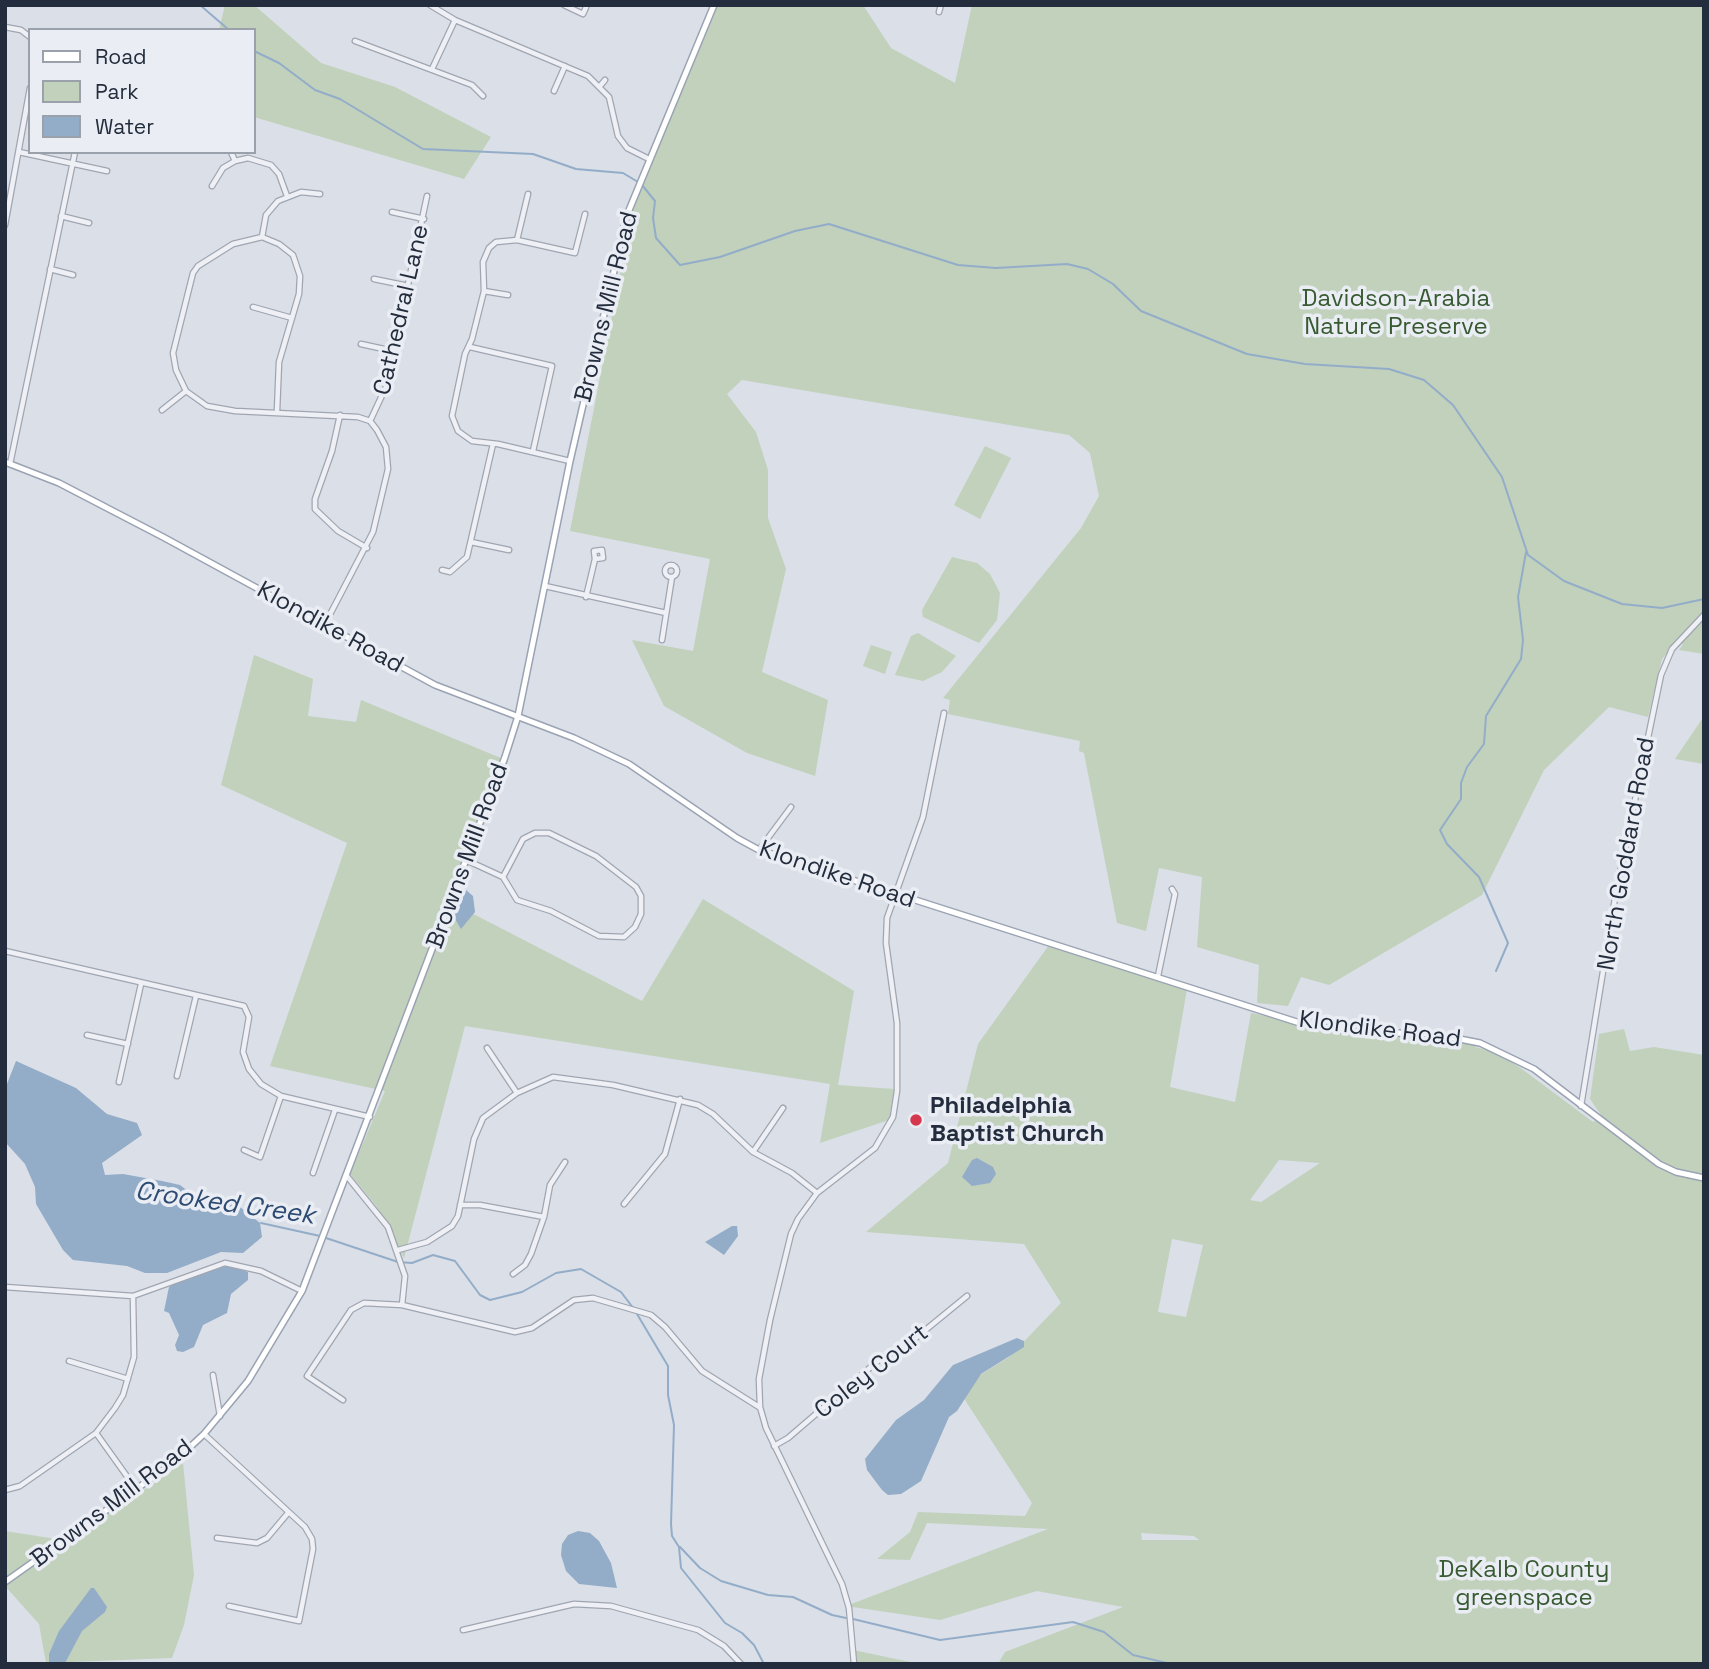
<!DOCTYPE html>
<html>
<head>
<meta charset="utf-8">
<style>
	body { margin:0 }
	#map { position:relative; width:1709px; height:1669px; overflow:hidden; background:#dbdfe7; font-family:"Space Grotesk",sans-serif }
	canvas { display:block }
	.frame { position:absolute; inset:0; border:7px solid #242d3d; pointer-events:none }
	.legend { position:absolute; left:28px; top:28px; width:228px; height:126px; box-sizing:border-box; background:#eaeef4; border:2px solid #9ba1ab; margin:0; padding:9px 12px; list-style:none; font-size:21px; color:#242d3d }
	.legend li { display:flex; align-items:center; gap:14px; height:35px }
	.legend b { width:35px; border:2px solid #9ba1ab }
</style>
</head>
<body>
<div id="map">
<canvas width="1709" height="1669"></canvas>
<div class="frame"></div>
<ul class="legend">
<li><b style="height:9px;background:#fff"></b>Road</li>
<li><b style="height:19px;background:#c1d1bc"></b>Park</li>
<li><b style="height:19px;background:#93adc9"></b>Water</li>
</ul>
</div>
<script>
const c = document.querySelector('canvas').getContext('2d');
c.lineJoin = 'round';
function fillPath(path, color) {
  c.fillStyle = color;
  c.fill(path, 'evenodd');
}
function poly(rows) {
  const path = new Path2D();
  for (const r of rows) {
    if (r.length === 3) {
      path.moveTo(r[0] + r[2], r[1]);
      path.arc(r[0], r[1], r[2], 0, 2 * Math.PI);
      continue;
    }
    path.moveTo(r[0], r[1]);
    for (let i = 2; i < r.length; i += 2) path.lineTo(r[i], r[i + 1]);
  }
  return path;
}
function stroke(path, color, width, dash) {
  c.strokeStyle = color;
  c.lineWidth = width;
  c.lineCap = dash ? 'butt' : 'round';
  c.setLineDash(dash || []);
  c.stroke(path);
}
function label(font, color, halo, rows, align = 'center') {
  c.font = font + ' "Space Grotesk",sans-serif';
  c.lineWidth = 7;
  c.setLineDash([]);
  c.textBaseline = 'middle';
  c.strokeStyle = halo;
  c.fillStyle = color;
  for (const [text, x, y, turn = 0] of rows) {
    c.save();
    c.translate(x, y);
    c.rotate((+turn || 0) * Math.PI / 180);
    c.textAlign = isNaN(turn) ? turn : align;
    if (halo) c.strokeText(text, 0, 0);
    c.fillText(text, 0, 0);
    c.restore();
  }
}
fillPath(poly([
	[225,5,254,5,321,63,395,87,491,137,464,179,254,117,254,30,219,30],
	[717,5,863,5,891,48,955,83,972,5,1704,5,1704,654,1679,650,1683,644,1675,643,1662,659,1648,717,1609,707,1544,770,1482,895,1329,985,1301,977,1288,1006,1257,1003,1259,965,1197,947,1202,877,1159,868,1146,931,1117,923,1084,753,1079,751,1080,741,948,714,950,700,943,698,1081,528,1099,496,1090,453,1069,435,742,380,727,394,756,432,768,470,768,518,786,569,762,672,828,700,815,776,747,753,664,706,632,640,693,651,710,559,570,531,637,188],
	[985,446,1011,458,980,519,954,505],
	[952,557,977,563,990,574,1000,593,997,620,979,643,923,617,922,610],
	[918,633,956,656,942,672,923,681,895,675,911,636],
	[871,645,892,652,885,674,863,666],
	[254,655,313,679,308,716,356,722,361,700,508,761,454,904,642,1001,703,899,854,991,838,1085,894,1089,889,1120,820,1143,830,1084,465,1026,404,1258,377,1207,350,1174,385,1091,270,1066,347,843,221,785],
	[1704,716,1704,764,1675,759],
	[1049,945,1187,989,1170,1087,1235,1102,1251,1013,1349,1032,1424,1032,1477,1044,1475,1047,1496,1052,1522,1069,1593,1122,1601,1115,1590,1099,1599,1034,1624,1029,1630,1051,1654,1047,1704,1055,1704,1664,998,1664,1005,1652,1123,1607,1037,1591,940,1620,846,1606,1048,1529,927,1523,910,1560,877,1559,910,1532,918,1512,1025,1516,1032,1503,963,1397,977,1377,1009,1357,1061,1303,1024,1244,866,1232,948,1163,978,1044],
	[1279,1160,1320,1163,1261,1202,1250,1200],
	[1172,1239,1203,1245,1186,1317,1158,1312],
	[1141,1533,1194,1536,1199,1540,1142,1540],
	[183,1463,194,1575,184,1625,172,1658,46,1663,39,1624,5,1586,5,1531,69,1541],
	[853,1650,920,1664,855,1664]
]), '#c1d1bc');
fillPath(poly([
	[466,890,473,896,475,912,461,929,454,917],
	[16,1061,76,1088,107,1114,137,1123,142,1135,102,1163,105,1175,123,1174,162,1181,180,1185,189,1192,230,1199,260,1223,262,1237,243,1253,221,1252,167,1273,145,1273,127,1266,73,1260,63,1250,36,1204,35,1187,25,1164,5,1142,5,1089],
	[977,1158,993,1167,996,1174,990,1183,972,1186,962,1177,972,1160],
	[732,1226,737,1226,738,1236,724,1255,705,1242],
	[227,1265,248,1272,248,1280,231,1294,227,1313,203,1325,194,1347,183,1352,177,1351,175,1345,179,1335,169,1313,164,1311,169,1287,183,1279],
	[1017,1338,1024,1341,1024,1347,981,1374,957,1411,949,1417,921,1481,901,1494,888,1495,882,1490,867,1470,865,1459,896,1420,924,1400,953,1365],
	[578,1531,590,1533,599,1541,611,1563,617,1588,579,1584,566,1571,561,1555,562,1544,568,1535],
	[91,1588,94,1588,107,1607,105,1612,82,1631,65,1663,49,1664,49,1654,59,1631]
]), '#93adc9');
stroke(poly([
	[200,5,229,30],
	[254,51,279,63,315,90,340,99,423,149,533,154,576,169,623,173,638,182],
	[642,185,655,201,653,218,656,238,680,265,720,257,795,231,829,224,958,265,996,268,1067,264,1088,269,1113,284,1141,311,1247,354,1305,364,1389,369,1424,380,1453,405,1502,477,1528,555,1564,581,1622,604,1662,608,1704,599],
	[1496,971,1508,943,1479,877,1447,844,1440,830,1461,799,1461,783,1467,767,1484,744,1486,716,1521,659,1523,640,1518,597,1526,552],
	[261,1223,320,1236],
	[326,1238,398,1262,412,1263,433,1255,455,1261,480,1295,490,1300,522,1292,556,1273,581,1269,621,1292,634,1309],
	[637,1314,668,1366,668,1395,674,1425,671,1524,672,1536,679,1547,681,1568,725,1623,742,1633,754,1645,764,1664],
	[680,1547,700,1568,721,1581,768,1595,793,1597,832,1615,846,1618],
	[853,1619,940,1640,1073,1622,1104,1632,1133,1655,1171,1664]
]), '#93adc9', 2);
const minor = poly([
	[430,5,455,20,588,76,609,97,618,136,627,148,649,159],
	[564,5,583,14,587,5],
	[939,12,941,5],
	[5,27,21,30,30,37],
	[355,41,472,85,483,96],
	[432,69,455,20],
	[600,86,605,80],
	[554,91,565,66],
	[19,152,107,171],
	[231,152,235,161],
	[212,186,223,168,235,161,248,158,271,165,279,174,287,196],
	[392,212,424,219],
	[61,216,89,223],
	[5,225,30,88],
	[262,237,266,215,278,201,301,192,320,194],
	[517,240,528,194],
	[50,269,73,275],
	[374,279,408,286],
	[484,291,508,295],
	[253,307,292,318],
	[361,344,393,351],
	[470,347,552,366,533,451],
	[162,410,186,391],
	[277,411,279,362,299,294,300,276,293,255,279,244,262,237,233,244,198,266,193,273,173,353,176,370,186,391,207,406,235,411,358,417,370,421,377,430,386,447,388,469,373,532,325,624],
	[340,415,332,451,315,499,315,509,338,531,367,548],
	[370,421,386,387,427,196],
	[570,461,498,444,472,441,458,431,452,416,465,354,472,339,484,291,483,262,489,248,496,242,517,240,575,253,585,214],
	[10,464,75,152],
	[471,542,509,550],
	[671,571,6],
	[442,570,450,572,467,557,493,444],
	[545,586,666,613],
	[586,597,595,559,594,551,602,550,603,558,595,559],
	[662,640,672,577],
	[759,850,791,807],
	[466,860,503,877,517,900,551,911,599,936,624,937,635,927,641,914,641,896,636,887,596,856,549,833,535,833,523,839,503,877],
	[5,951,244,1006,249,1017,243,1052,249,1069,261,1084,281,1096,370,1117],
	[1158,976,1175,894,1172,889],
	[87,1035,128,1044],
	[487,1048,517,1093],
	[177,1076,196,996],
	[119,1082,141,984],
	[1581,1106,1616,892,1661,675,1672,649,1704,615],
	[244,1150,260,1157,281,1096],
	[753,1152,783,1108],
	[313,1173,335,1110],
	[346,1175,388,1227,405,1276,402,1305],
	[624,1204,665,1154,680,1099],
	[460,1205,480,1205,544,1217],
	[398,1250,427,1242,452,1226,458,1216,474,1139,483,1118,517,1093,553,1077,613,1085,698,1105,713,1114,753,1152,792,1173,817,1193],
	[513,1274,525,1265,531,1254,544,1217,550,1185,565,1162],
	[5,1287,133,1296,225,1263,261,1271,302,1291],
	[69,1361,128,1379],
	[213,1375,220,1416],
	[343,1400,307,1376,351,1310,364,1303,402,1305,515,1332,532,1328,574,1300,593,1298,651,1315,665,1327,702,1371,759,1407],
	[96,1433,136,1489],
	[204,1434,305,1527,312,1539,313,1549,299,1621,229,1606],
	[774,1446,788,1438,879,1360,912,1341,967,1296],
	[5,1490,20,1486,96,1433,115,1408,123,1395,134,1357,133,1296],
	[217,1538,257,1543,267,1538,288,1513],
	[463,1630,574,1604,611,1606,698,1630,724,1646,741,1664],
	[854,1664,849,1608,842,1584,766,1428,760,1407,759,1379,770,1320,791,1234,798,1219,817,1193,875,1148,893,1117,897,1091,897,1023,886,943,887,918,923,817,944,713]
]);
const major = poly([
	[5,462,59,483,163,537,435,685,574,738,629,764,737,838,759,850,1306,1025,1354,1032,1434,1034,1480,1043,1534,1069,1659,1164,1676,1172,1704,1178],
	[5,1582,173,1463,204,1434,248,1381,302,1291,505,757,518,716,570,461,627,215,714,5]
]);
stroke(minor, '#a0a6b1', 7);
stroke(major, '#9aa3b3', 8);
stroke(minor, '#eef0f5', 4.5);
stroke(major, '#fff', 5);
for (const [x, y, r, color] of [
	[916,1120,7,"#d5374c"]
]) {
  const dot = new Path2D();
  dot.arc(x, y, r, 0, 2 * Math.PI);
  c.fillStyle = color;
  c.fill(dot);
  stroke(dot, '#eaeef4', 2.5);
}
label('24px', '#385a31', '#eaeef4', [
	["Davidson-Arabia",1396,299],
	["Nature Preserve",1396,327],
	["DeKalb County",1524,1570],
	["greenspace",1524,1598]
]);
label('24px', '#242d3d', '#eaeef4', [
	["Browns Mill Road",607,307,-76],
	["Cathedral Lane",402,310,-77],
	["Klondike Road",330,628,29],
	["North Goddard Road",1627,854,-80],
	["Browns Mill Road",468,856,-70],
	["Klondike Road",837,875,19],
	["Klondike Road",1380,1030,7],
	["Coley Court",872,1372,-38],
	["Browns Mill Road",112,1504,-37]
]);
label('bold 24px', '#242d3d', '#eaeef4', [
	["Philadelphia",930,1106],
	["Baptist Church",930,1134]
], 'left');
label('italic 26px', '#2d4b73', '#eaeef4', [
	["Crooked Creek",225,1204,8]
]);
</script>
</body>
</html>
